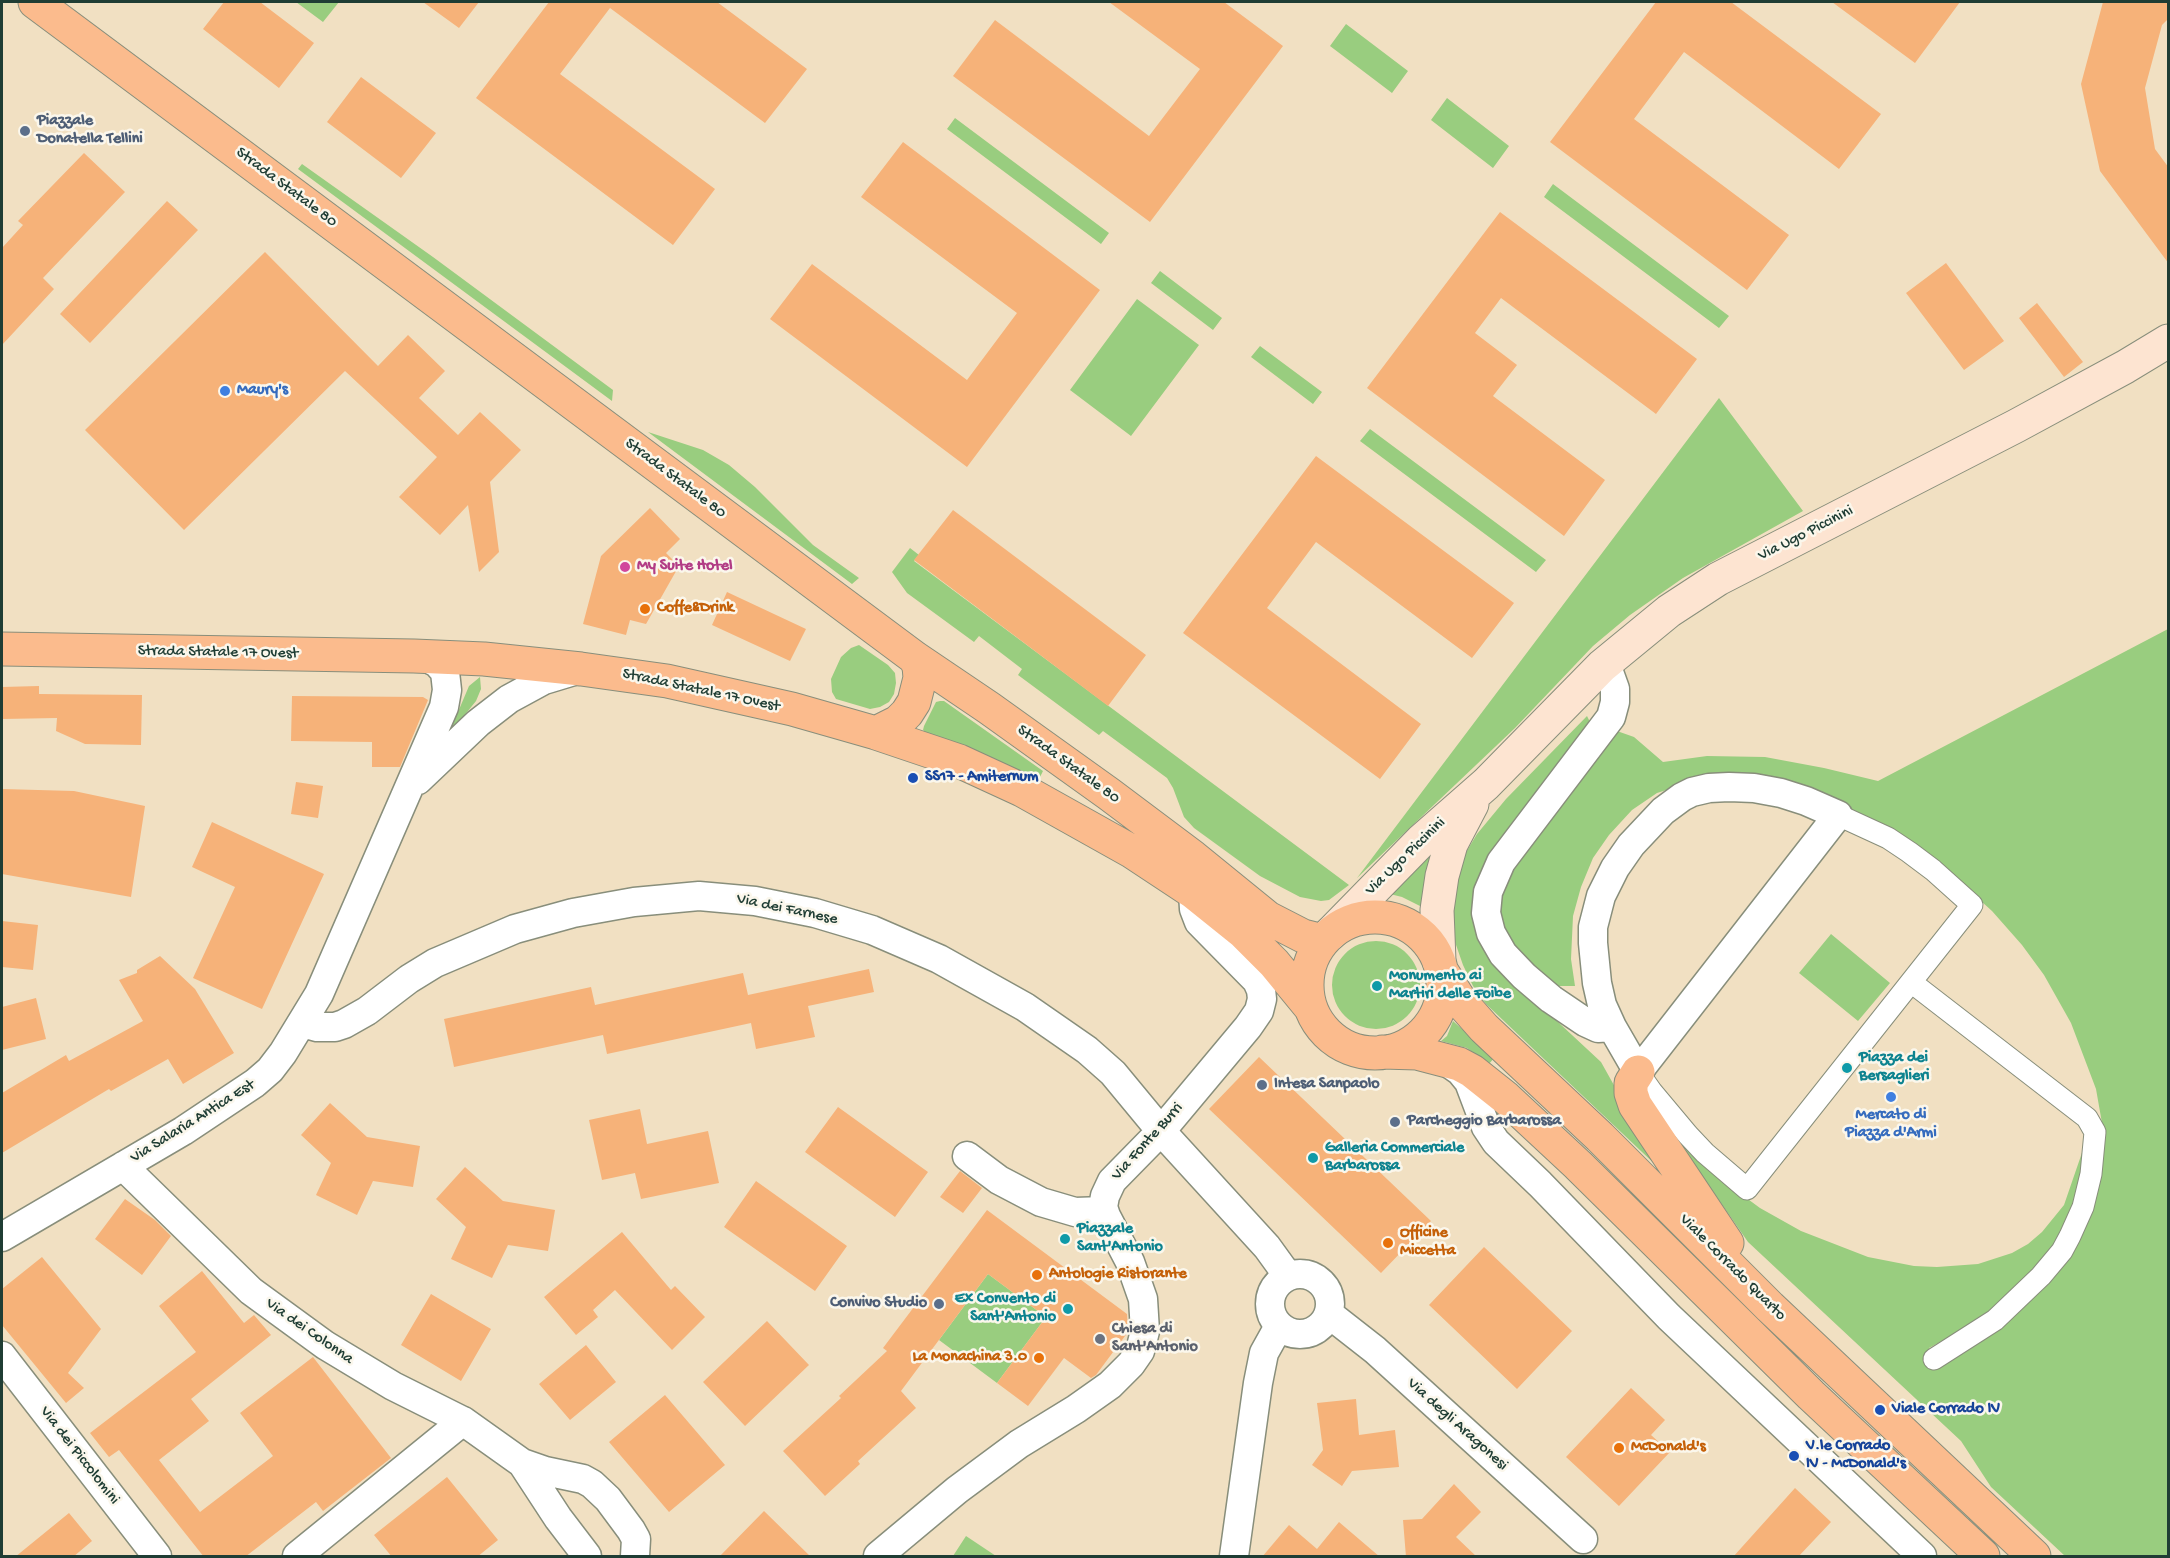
<!DOCTYPE html>
<html>
<head>
<meta charset="utf-8">
<style>
	body { margin:0 }
	#map { position:relative; width:2170px; height:1558px; overflow:hidden; background:#f1e0c2; font-family:"Gochi Hand",sans-serif }
	canvas { display:block }
	.frame { position:absolute; inset:0; border:3px solid #1f3d34; pointer-events:none }
</style>
</head>
<body>
<div id="map">
<canvas width="2170" height="1558"></canvas>
<div class="frame"></div>
</div>
<script>
const c = document.querySelector('canvas').getContext('2d');
c.lineJoin = 'round';
function fillPath(path, color) {
  c.fillStyle = color;
  c.fill(path, 'evenodd');
}
function poly(rows) {
  const path = new Path2D();
  for (const r of rows) {
    if (r.length === 3) {
      path.moveTo(r[0] + r[2], r[1]);
      path.arc(r[0], r[1], r[2], 0, 2 * Math.PI);
      continue;
    }
    path.moveTo(r[0], r[1]);
    for (let i = 2; i < r.length; i += 2) path.lineTo(r[i], r[i + 1]);
  }
  return path;
}
function stroke(path, color, width, dash) {
  c.strokeStyle = color;
  c.lineWidth = width;
  c.lineCap = dash ? 'butt' : 'round';
  c.setLineDash(dash || []);
  c.stroke(path);
}
function label(font, color, halo, rows, align = 'center') {
  c.font = font + ' "Gochi Hand",sans-serif';
  c.lineWidth = 5;
  c.setLineDash([]);
  c.textBaseline = 'middle';
  c.strokeStyle = halo;
  c.fillStyle = color;
  for (const [text, x, y, turn = 0] of rows) {
    c.save();
    c.translate(x, y);
    c.rotate((+turn || 0) * Math.PI / 180);
    c.textAlign = isNaN(turn) ? turn : align;
    if (halo) c.strokeText(text, 0, 0);
    c.fillText(text, 0, 0);
    c.restore();
  }
}
fillPath(poly([
	[296,2,339,2,323,22],
	[1346,24,1408,71,1392,93,1330,46],
	[1447,98,1509,146,1493,168,1431,120],
	[955,118,1109,233,1101,244,947,129],
	[302,164,433,257,613,390,612,401,298,169],
	[1553,184,1729,316,1719,328,1544,197],
	[1160,271,1222,318,1213,330,1151,283],
	[1137,299,1199,345,1131,436,1070,390],
	[1260,346,1322,392,1313,404,1251,357],
	[1719,398,1803,511,1683,578,1630,615,1593,646,1515,728,1357,878],
	[1370,429,1546,560,1536,572,1360,441],
	[648,432,703,450,729,465,755,487,813,545,859,578,852,584],
	[910,548,919,555,914,561,1349,885,1329,900,1321,901,1300,897,1260,876,1194,828,1184,817,1173,788,1167,778,1103,731,1099,735,1018,675,1022,669,979,636,974,642,907,593,892,572],
	[2168,629,2168,1556,2065,1556,1991,1487,1961,1441,1748,1242,1682,1147,1686,1145,1726,1183,1760,1208,1801,1231,1868,1257,1914,1266,1937,1267,1978,1264,2012,1253,2028,1244,2042,1232,2064,1205,2085,1144,2083,1168,2075,1202,2058,1239,2030,1273,1985,1315,1949,1337,1929,1348,1937,1365,2008,1321,2041,1291,2103,1140,2102,1123,2096,1089,2071,1023,2044,975,2022,945,1992,911,1960,882,1892,832,1682,785,1657,793,1632,810,1609,835,1593,858,1581,887,1573,916,1571,959,1575,986,1558,986,1546,981,1501,931,1499,902,1507,877,1617,731,1634,737,1663,762,1707,756,1765,757,1824,768,1878,781],
	[859,645,888,665,895,673,896,683,894,694,889,702,880,707,870,709,836,699,832,692,831,679,841,657,851,648],
	[480,677,481,689,476,701,430,758,458,712,469,686],
	[940,701,944,701,1043,771,1038,781,927,734,923,730,924,726,936,702],
	[1587,716,1591,724,1484,870,1515,982,1601,1062,1662,1171,1486,1004,1473,986,1463,965,1455,942,1452,917,1454,894,1465,854,1477,834,1506,799],
	[1432,853,1426,909,1402,897,1386,893],
	[1831,934,1890,983,1858,1021,1799,973],
	[1376,985,44],
	[1453,1021,1494,1058,1489,1064,1467,1048,1441,1041,1447,1036],
	[988,1274,1046,1317,997,1383,939,1340],
	[966,1536,996,1556,953,1556]
]), '#99cd7f');
fillPath(poly([
	[224,2,260,2,314,43,279,88,203,29],
	[423,2,479,2,459,28],
	[549,2,717,2,807,69,765,123,610,8,560,74,715,189,673,245,476,98],
	[1109,2,1224,2,1283,46,1150,222,953,76,995,20,1149,136,1200,69],
	[1656,2,1731,2,1881,114,1839,169,1684,52,1634,119,1789,235,1747,290,1550,142],
	[1832,2,1960,2,1915,63],
	[2103,2,2169,2,2169,18,2162,25,2145,88,2155,149,2169,168,2169,264,2100,171,2081,84],
	[361,77,436,133,401,178,327,122],
	[903,142,1100,290,967,467,770,319,812,264,967,380,1017,313,861,197],
	[84,153,125,192,43,278,54,289,2,345,2,248,23,225,18,221],
	[167,201,198,230,90,343,60,314],
	[1500,212,1697,359,1656,414,1501,298,1475,333,1517,365,1493,396,1605,480,1564,536,1367,388],
	[265,252,378,366,408,335,445,371,419,398,458,435,480,412,521,450,490,482,499,552,479,572,468,505,440,535,399,497,437,457,345,371,184,530,85,430],
	[1946,263,2004,341,1964,370,1906,293],
	[2037,303,2083,362,2064,377,2019,318],
	[1316,456,1514,603,1472,658,1316,542,1267,608,1421,724,1380,779,1183,633],
	[650,508,680,539,666,553,679,566,646,624,630,620,626,635,583,624,601,556],
	[953,510,1146,655,1108,706,914,560],
	[727,592,806,629,790,661,712,625],
	[39,686,39,694,142,695,141,745,85,744,56,731,57,718,2,719,2,687],
	[292,696,423,697,428,700,400,767,372,767,372,742,291,741],
	[296,782,323,786,318,818,291,814],
	[2,789,74,791,145,806,131,897,2,874],
	[212,822,324,874,262,1009,193,978,235,887,192,867],
	[2,921,38,925,33,970,2,967],
	[160,956,195,989,234,1053,183,1084,168,1059,111,1091,109,1089,2,1153,2,1093,66,1055,69,1061,143,1021,119,980,137,973,137,970],
	[869,969,874,992,808,1006,815,1037,756,1049,751,1023,607,1054,603,1035,454,1067,444,1019,591,987,595,1005,743,973,748,995],
	[36,998,46,1039,2,1050,2,1007],
	[1259,1057,1431,1221,1381,1273,1209,1109],
	[330,1103,367,1137,420,1146,413,1187,373,1181,357,1215,316,1195,331,1163,301,1135],
	[838,1107,928,1172,895,1217,805,1152],
	[640,1109,647,1144,708,1131,719,1183,641,1199,635,1173,602,1180,589,1120],
	[465,1167,503,1201,555,1210,548,1251,508,1245,492,1278,451,1259,466,1227,436,1199],
	[960,1171,982,1188,963,1213,940,1197],
	[756,1181,847,1246,815,1291,724,1227],
	[125,1199,155,1220,171,1236,142,1275,95,1239],
	[987,1210,1127,1314,1128,1332,1096,1375,1091,1378,1064,1358,1028,1406,997,1383,1046,1317,988,1274,901,1391,916,1408,858,1461,860,1464,825,1496,783,1451,841,1398,839,1396,887,1351,883,1348],
	[622,1232,671,1290,675,1286,705,1317,672,1350,615,1290,593,1310,598,1317,576,1335,544,1297],
	[1484,1247,1572,1331,1517,1389,1429,1305],
	[42,1257,101,1329,68,1373,84,1388,66,1403,2,1325,2,1289],
	[202,1271,244,1323,254,1315,271,1335,191,1399,209,1421,159,1460,200,1512,273,1456,240,1413,313,1357,391,1458,323,1511,316,1502,245,1557,204,1557,119,1450,109,1457,90,1433,196,1352,159,1306],
	[431,1294,491,1329,461,1381,401,1345],
	[767,1321,809,1365,745,1426,703,1382],
	[586,1345,616,1382,570,1420,539,1384],
	[1631,1388,1665,1420,1651,1435,1670,1452,1619,1506,1566,1457],
	[665,1395,725,1465,669,1512,609,1442],
	[1356,1399,1359,1435,1395,1430,1399,1467,1352,1471,1342,1486,1312,1465,1323,1450,1317,1403],
	[447,1477,498,1540,477,1557,392,1557,374,1535],
	[1454,1484,1481,1512,1456,1537,1477,1557,1424,1555,1406,1557,1403,1520,1422,1519],
	[1795,1488,1831,1522,1798,1557,1733,1557],
	[764,1511,811,1557,719,1557],
	[69,1513,92,1541,73,1557,15,1557],
	[1339,1522,1380,1557,1262,1557,1289,1525,1317,1549]
]), '#f6b279');
const pedestrian = poly([
	[1911,982,2087,1118,2095,1132,2091,1174,2083,1207,2070,1236,2062,1251,2041,1276,1995,1320,1934,1359],
	[1638,1072,1652,1092,1688,1135,1705,1153,1747,1189,1972,905,1933,870,1909,852,1888,838,1838,815]
]);
const minor = poly([
	[1602,666,1610,675,1615,689,1615,702,1611,717,1501,862,1488,892,1486,913,1491,933,1503,954,1524,976,1551,999,1585,1022,1598,1028,1612,1027],
	[418,780,478,723,509,699,544,680,577,670],
	[1729,787,1754,788,1781,793,1806,801,1838,815,1638,1072,1612,1027,1602,1005,1597,983,1593,943,1593,927,1601,896,1615,868,1631,845,1663,811,1682,797,1692,792,1709,788,1729,787],
	[303,1023,317,1027,335,1027,344,1024,367,1011,409,979,435,963,515,929,573,913,634,902,699,896,755,901,815,913,872,930,939,959,1025,1007,1087,1050,1113,1073,1161,1131,1267,1247,1288,1276],
	[1450,1064,1460,1071,1469,1082,1486,1127,1496,1142,1540,1184,1669,1317,1922,1556],
	[967,1156,999,1180,1041,1202,1075,1212,1104,1211],
	[123,1166,251,1291,325,1345,393,1386,463,1421,522,1463,545,1471,583,1479,592,1484,608,1499,631,1530,636,1539,635,1556],
	[2,1237,183,1131,255,1083,270,1070,283,1053,319,994,444,707,447,690,445,672,437,663,425,657],
	[1300,1304,30],
	[1329,1314,1375,1350,1583,1539],
	[2,1356,157,1556],
	[522,1463,558,1518,587,1556],
	[297,1556,463,1421],
	[878,1556,957,1490,1019,1444,1076,1409,1110,1385,1131,1364,1140,1351,1145,1331,1143,1299,1130,1262,1106,1216,1103,1207,1105,1196,1112,1181,1161,1131,1248,1027,1259,1011,1262,999,1261,990,1257,981,1199,922,1194,909,1193,892],
	[1234,1556,1258,1383,1264,1353,1279,1326]
]);
const secondary = poly([
	[1330,934,1421,841,1486,784,1602,666,1669,611,1718,579,2016,426,2125,367,2168,341],
	[1439,961,1437,910,1442,876,1451,844,1472,804]
]);
const primary = poly([
	[35,2,915,658,989,708,1109,794,1193,857,1268,918,1303,936,1323,941],
	[2,649,414,656,484,659,581,669,667,681,792,709,876,733,959,761,1022,790,1131,851,1193,892,1244,933,1274,963,1311,1008],
	[876,733,898,722,907,713,914,702,920,678,919,666,915,658],
	[1375,985,68],
	[1441,970,1461,1002,1484,1028,1600,1137,1770,1307,2034,1556],
	[1382,1052,1417,1053,1459,1064,1472,1071,1506,1098,1578,1165,1811,1395,1983,1556],
	[1638,1072,1631,1083,1631,1093,1635,1105,1727,1243]
]);
stroke(pedestrian, '#888e7b', 23);
stroke(minor, '#888e7b', 31);
stroke(secondary, '#888e7b', 35);
stroke(primary, '#888e7b', 35);
stroke(pedestrian, '#fff', 21);
stroke(minor, '#fff', 28);
stroke(secondary, '#fde4d1', 33);
stroke(primary, '#fbbb8d', 33);
for (const [x, y, r, color] of [
	[25,131,6,"#5c6f8a"],
	[225,391,6,"#3f7fe0"],
	[625,567,6,"#d1479c"],
	[645,609,6,"#e8710a"],
	[913,778,6,"#1a4fb4"],
	[1377,986,6,"#0f9aa8"],
	[1847,1068,6,"#0f9aa8"],
	[1262,1085,6,"#5c6f8a"],
	[1891,1097,6,"#3f7fe0"],
	[1395,1122,6,"#5c6f8a"],
	[1313,1158,6,"#0f9aa8"],
	[1065,1239,6,"#0f9aa8"],
	[1388,1243,6,"#e8710a"],
	[1037,1275,6,"#e8710a"],
	[939,1304,6,"#5c6f8a"],
	[1068,1309,6,"#0f9aa8"],
	[1100,1339,6,"#6b7280"],
	[1039,1358,6,"#e8710a"],
	[1880,1410,6,"#1a4fb4"],
	[1619,1448,6,"#e8710a"],
	[1794,1456,6,"#1a4fb4"]
]) {
  const dot = new Path2D();
  dot.arc(x, y, r, 0, 2 * Math.PI);
  c.fillStyle = color;
  c.fill(dot);
  stroke(dot, '#fbf7ec', 2);
}
label('bold 16px', '#4e5e75', '#fbf7ec', [
	["Piazzale",37,122],
	["Donatella Tellini",37,140],
	["Intesa Sanpaolo",1274,1085],
	["Parcheggio Barbarossa",1407,1122],
	["Convivo Studio",927,1304,"right"]
], 'left');
label('16px', '#1f3d34', '#fbf7ec', [
	["Strada Statale 80",286,188,37],
	["Strada Statale 80",675,479,37],
	["Via Ugo Piccinini",1806,534,-27],
	["Strada Statale 17 Ovest",218,653,1],
	["Strada Statale 17 Ovest",701,691,12],
	["Strada Statale 80",1068,765,36],
	["Via Ugo Piccinini",1406,857,-44],
	["Via dei Farnese",787,910,12],
	["Via Salaria Antica Est",193,1122,-32],
	["Via Fonte Burri",1148,1142,-48],
	["Viale Corrado Quarto",1732,1268,45],
	["Via dei Colonna",309,1332,35],
	["Via degli Aragonesi",1457,1425,42],
	["Via dei Piccolomini",79,1456,52]
]);
label('bold 16px', '#366cbe', '#fbf7ec', [
	["Maury's",237,391],
	["Mercato di",1891,1116,"center"],
	["Piazza d'Armi",1891,1134,"center"]
], 'left');
label('bold 16px', '#b23c85', '#fbf7ec', [
	["My Suite Hotel",637,567]
], 'left');
label('bold 16px', '#c56008', '#fbf7ec', [
	["Coffe&Drink",657,609],
	["Officine",1400,1234],
	["Miccetta",1400,1252],
	["Antologie Ristorante",1049,1275],
	["La Monachina 3.0",1027,1358,"right"],
	["McDonald's",1631,1448]
], 'left');
label('bold 16px', '#164399', '#fbf7ec', [
	["SS17 - Amiternum",925,778],
	["Viale Corrado IV",1892,1410],
	["V.le Corrado",1806,1447],
	["IV - McDonald's",1806,1465]
], 'left');
label('bold 16px', '#0d838f', '#fbf7ec', [
	["Monumento ai",1389,977],
	["Martiri delle Foibe",1389,995],
	["Piazza dei",1859,1059],
	["Bersaglieri",1859,1077],
	["Galleria Commerciale",1325,1149],
	["Barbarossa",1325,1167],
	["Piazzale",1077,1230],
	["Sant'Antonio",1077,1248],
	["Ex Convento di",1056,1300,"right"],
	["Sant'Antonio",1056,1318,"right"]
], 'left');
label('bold 16px', '#5b616d', '#fbf7ec', [
	["Chiesa di",1112,1330],
	["Sant'Antonio",1112,1348]
], 'left');
</script>
</body>
</html>
